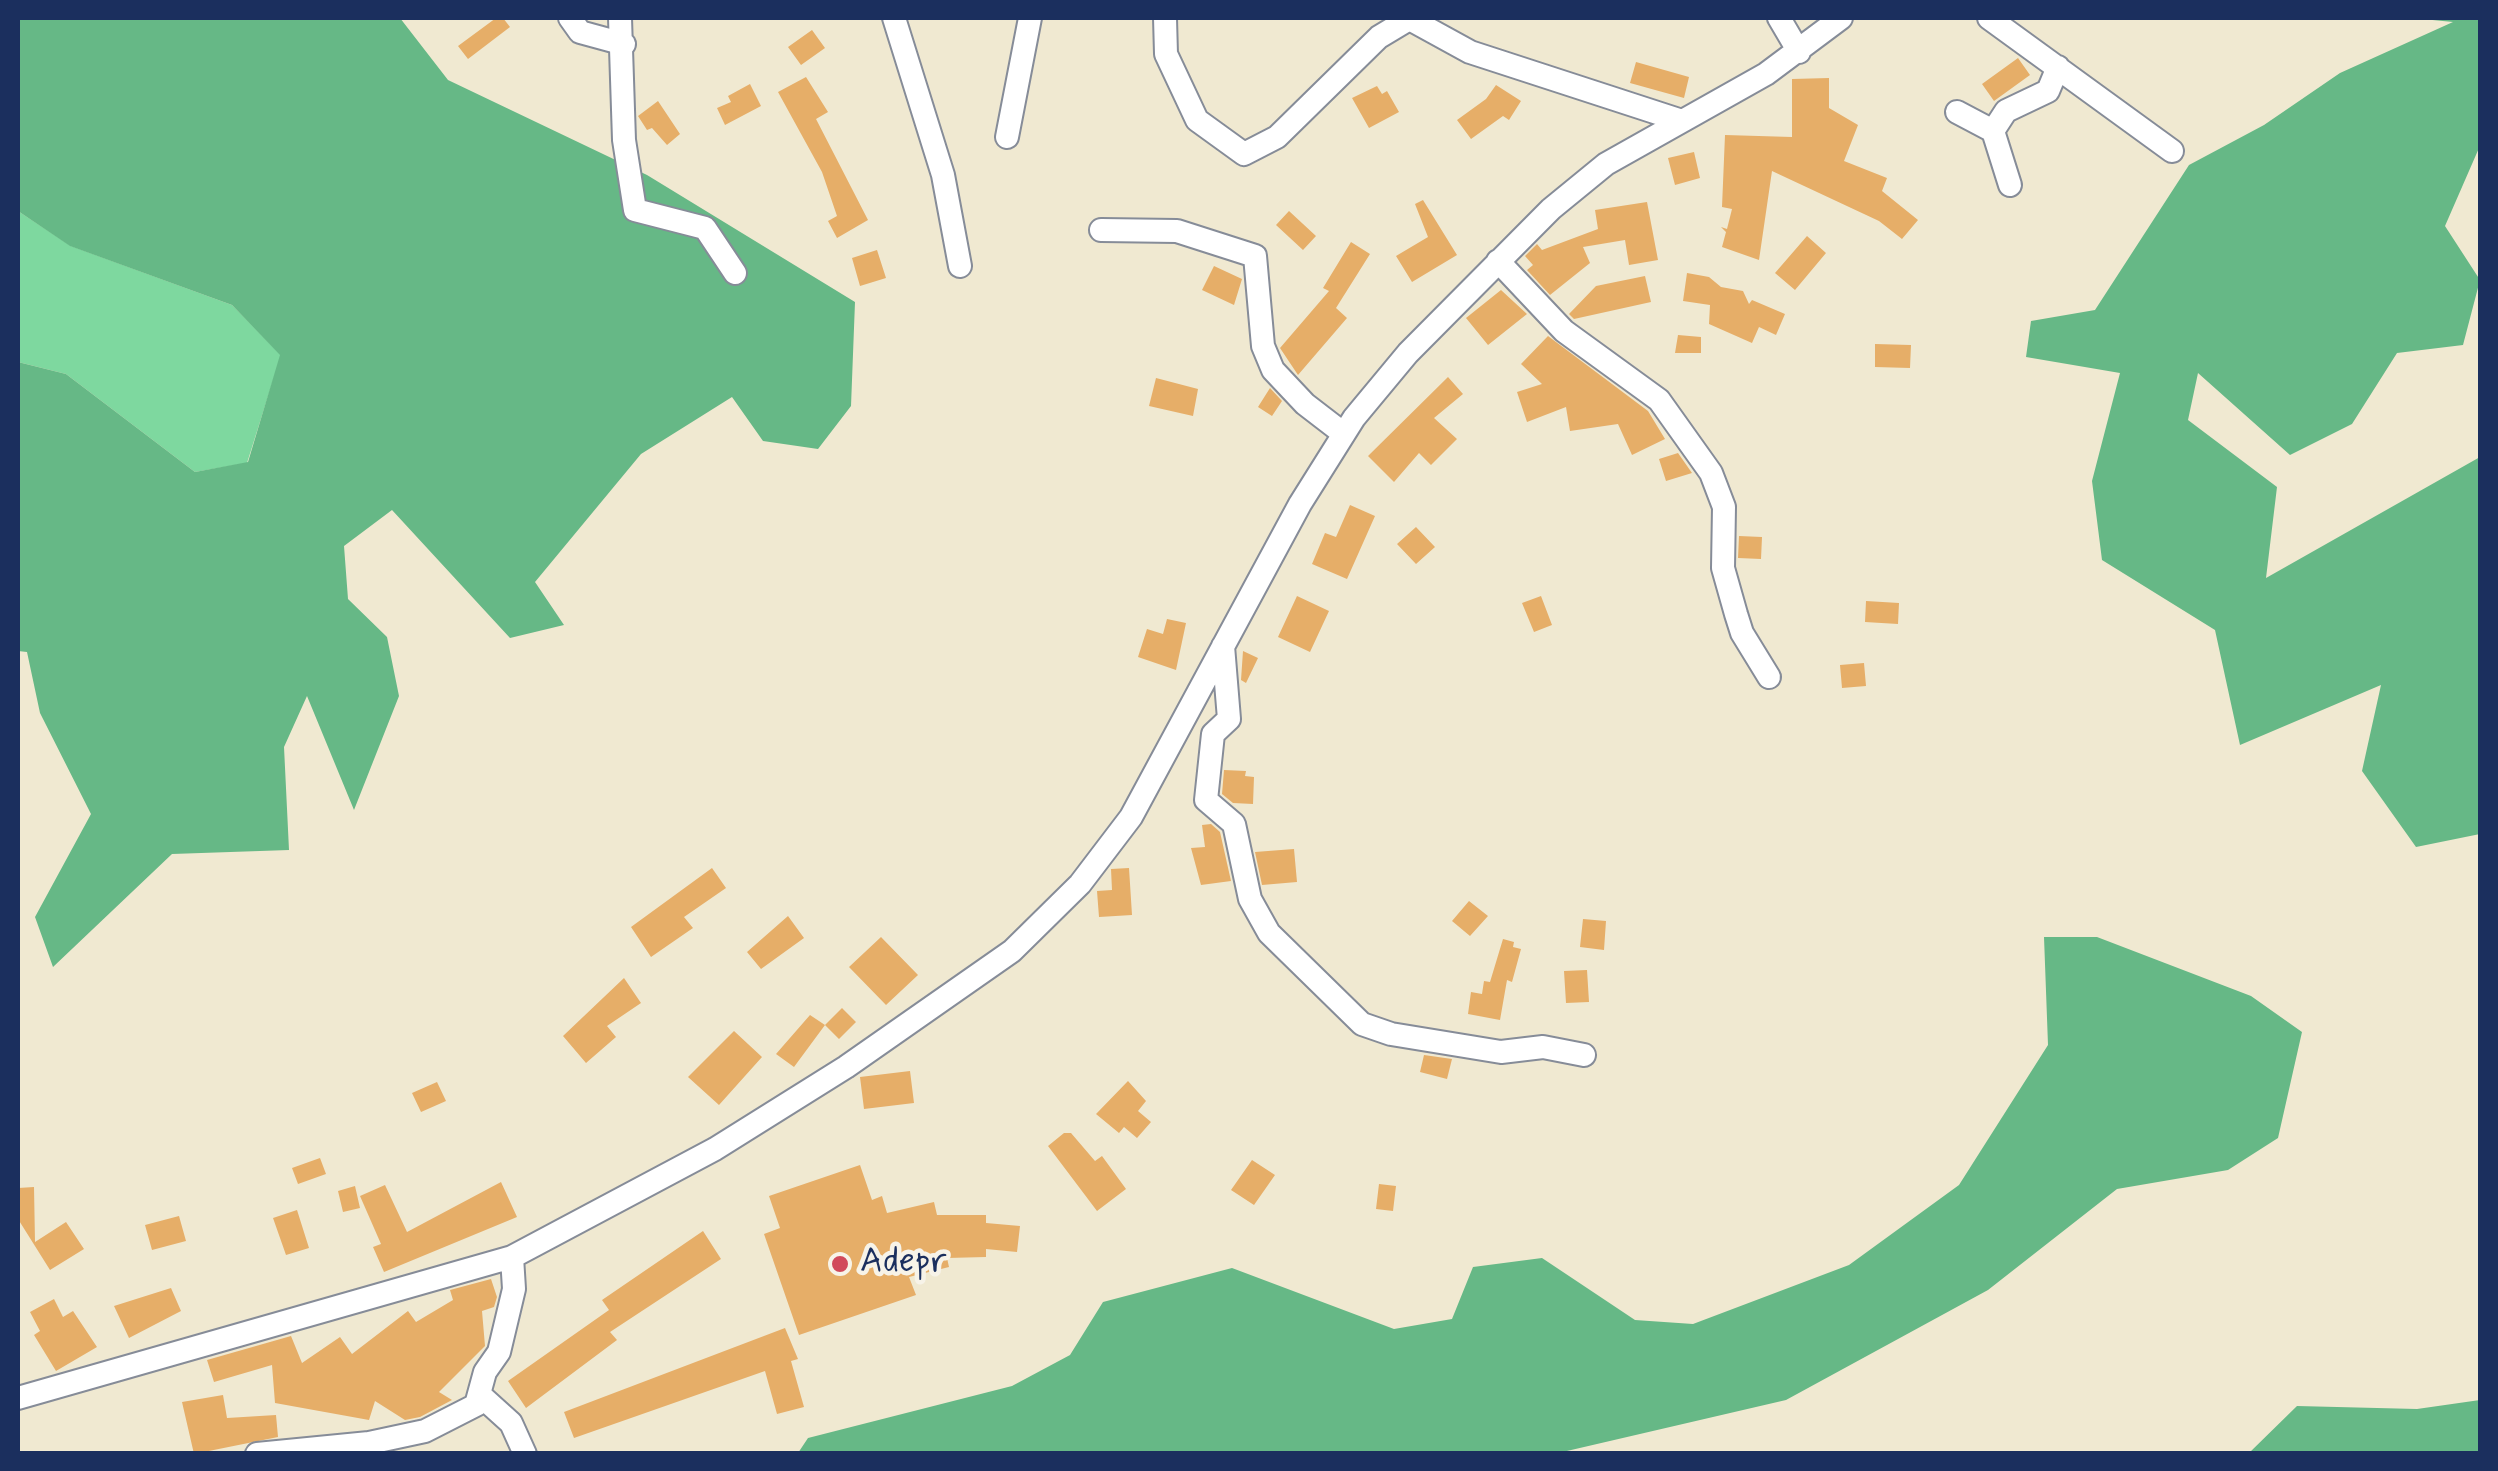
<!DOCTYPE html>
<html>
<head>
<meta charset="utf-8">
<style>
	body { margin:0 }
	#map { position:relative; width:2498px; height:1471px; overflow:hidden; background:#f0e9d1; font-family:Mynerve,sans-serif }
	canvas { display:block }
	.frame { position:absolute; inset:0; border:20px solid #1b2f5e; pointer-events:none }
</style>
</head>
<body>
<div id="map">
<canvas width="2498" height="1471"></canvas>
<div class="frame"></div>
</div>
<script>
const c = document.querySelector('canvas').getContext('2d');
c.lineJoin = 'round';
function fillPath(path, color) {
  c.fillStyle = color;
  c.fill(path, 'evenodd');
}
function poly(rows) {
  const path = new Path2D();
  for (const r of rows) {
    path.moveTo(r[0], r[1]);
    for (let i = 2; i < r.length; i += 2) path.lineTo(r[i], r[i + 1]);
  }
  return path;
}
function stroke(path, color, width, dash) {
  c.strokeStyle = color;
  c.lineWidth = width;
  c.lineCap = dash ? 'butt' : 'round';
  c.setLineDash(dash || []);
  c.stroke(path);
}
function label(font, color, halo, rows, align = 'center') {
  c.font = font + ' Mynerve,sans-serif';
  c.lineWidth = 9;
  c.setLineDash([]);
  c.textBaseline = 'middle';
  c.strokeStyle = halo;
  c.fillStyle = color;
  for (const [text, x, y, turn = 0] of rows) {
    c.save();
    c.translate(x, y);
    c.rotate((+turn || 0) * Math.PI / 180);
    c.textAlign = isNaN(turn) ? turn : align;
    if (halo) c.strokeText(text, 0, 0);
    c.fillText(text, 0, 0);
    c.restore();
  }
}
fillPath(poly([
	[18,211,71,246,232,305,281,355,247,463,195,472,66,374,18,362]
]), '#7ed89f');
fillPath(poly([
	[18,18,400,18,448,80,647,175,855,302,851,406,818,449,763,441,732,397,641,454,535,582,564,625,510,638,392,510,344,546,348,599,387,637,399,696,354,810,307,696,284,747,289,850,172,854,53,967,35,917,91,814,40,713,27,652,18,651,18,362,66,374,195,472,248,462,280,355,232,305,70,246,18,211],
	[2412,18,2480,18,2479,148,2445,226,2480,280,2463,345,2397,353,2352,424,2290,455,2198,373,2188,420,2277,487,2266,578,2480,457,2480,834,2416,847,2362,771,2381,685,2240,745,2215,630,2102,560,2092,481,2120,373,2026,357,2031,321,2095,310,2189,165,2264,125,2340,73,2453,22],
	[2044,937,2097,937,2251,996,2302,1032,2278,1138,2228,1170,2117,1189,1988,1290,1786,1400,1554,1454,798,1453,808,1438,1012,1386,1070,1355,1103,1302,1232,1268,1394,1329,1452,1319,1473,1267,1542,1258,1635,1320,1693,1324,1849,1265,1959,1185,2048,1045],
	[2480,1400,2480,1453,2249,1453,2297,1406,2417,1409]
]), '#66b886');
fillPath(poly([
	[496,18,503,18,510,27,468,59,458,46],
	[812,30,825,48,801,65,788,47],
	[2018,58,2030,75,1994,101,1982,84],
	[1636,62,1689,77,1684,98,1630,83],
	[806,77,828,112,816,119,868,220,837,238,828,221,837,216,822,172,778,92],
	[1829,78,1829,108,1858,125,1844,161,1887,178,1882,191,1918,220,1902,239,1879,221,1772,171,1759,260,1722,247,1726,232,1721,227,1727,229,1732,209,1722,207,1725,135,1792,137,1792,79],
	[750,84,761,106,725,125,717,108,731,102,728,96],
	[1496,85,1521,101,1509,120,1503,116,1471,139,1457,120,1486,99],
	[1377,86,1382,94,1387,91,1399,112,1369,128,1352,98],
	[658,101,680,134,667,145,652,128,647,130,638,116],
	[1694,152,1700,178,1675,185,1668,158],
	[1423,200,1457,255,1412,282,1396,256,1428,237,1415,204],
	[1647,202,1658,260,1629,265,1625,240,1583,247,1590,263,1550,295,1527,270,1533,265,1525,256,1537,244,1542,250,1598,229,1595,210],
	[1289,211,1316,236,1303,250,1276,225],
	[1807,236,1826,253,1795,290,1775,273],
	[1351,242,1370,254,1336,308,1347,318,1298,375,1280,348,1329,291,1323,288],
	[877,250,886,278,860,286,852,258],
	[1214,266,1242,279,1234,305,1202,290],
	[1687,273,1709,277,1721,287,1743,291,1749,304,1752,300,1785,314,1776,335,1759,327,1752,343,1709,324,1710,305,1683,301],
	[1645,276,1651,302,1574,319,1569,314,1596,286],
	[1501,290,1527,314,1488,345,1466,318],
	[1678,335,1701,337,1701,353,1675,353],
	[1548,336,1648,411,1665,439,1632,455,1618,424,1570,431,1566,407,1527,422,1517,392,1542,384,1521,364],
	[1875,344,1911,345,1910,368,1875,367],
	[1448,377,1463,394,1434,418,1457,439,1431,465,1419,453,1394,482,1368,456],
	[1156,378,1198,389,1193,416,1149,406],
	[1270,388,1282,401,1272,416,1258,407],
	[1678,453,1692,473,1666,481,1659,459],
	[1350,505,1375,516,1347,579,1312,564,1325,533,1336,537],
	[1416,527,1435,547,1416,564,1397,544],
	[1739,536,1762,537,1761,559,1738,558],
	[1297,596,1329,611,1310,652,1278,637],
	[1541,596,1552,625,1534,632,1522,603],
	[1866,601,1899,603,1898,624,1865,622],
	[1167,619,1186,623,1176,670,1138,657,1147,629,1163,634],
	[1243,651,1258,658,1246,683,1241,680],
	[1864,663,1866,686,1842,688,1840,665],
	[1224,770,1246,771,1245,776,1254,777,1253,804,1233,803,1222,794],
	[1211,824,1220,832,1231,881,1201,885,1191,848,1205,847,1202,825],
	[1294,849,1297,882,1262,885,1255,852],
	[712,868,726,888,684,917,693,928,651,957,631,927],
	[1129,868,1132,915,1099,917,1097,891,1112,890,1111,869],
	[1469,901,1488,916,1470,936,1452,921],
	[788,916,804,938,761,969,747,952],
	[1583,919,1606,921,1604,950,1580,947],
	[881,937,918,975,886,1005,849,967],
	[1503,939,1514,942,1513,947,1521,949,1512,982,1507,980,1500,1020,1468,1014,1471,992,1482,994,1484,981,1490,982],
	[1587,970,1589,1002,1566,1003,1564,971],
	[624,978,641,1003,607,1026,616,1037,586,1063,563,1036],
	[842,1008,856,1022,839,1039,825,1025],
	[810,1015,825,1025,794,1067,776,1054],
	[734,1031,762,1057,719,1105,688,1077],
	[1424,1055,1452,1059,1447,1079,1420,1072],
	[910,1071,914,1103,864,1109,860,1077],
	[1128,1081,1146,1101,1138,1111,1151,1122,1137,1138,1124,1127,1119,1133,1096,1114],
	[437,1082,446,1101,421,1112,412,1093],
	[1064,1133,1071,1133,1095,1161,1102,1156,1126,1189,1097,1211,1048,1146],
	[320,1158,326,1174,298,1184,292,1168],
	[1252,1160,1275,1175,1254,1205,1231,1190],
	[860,1165,872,1200,882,1196,887,1213,934,1202,937,1215,986,1215,986,1223,1020,1226,1017,1252,986,1249,986,1257,947,1258,949,1267,909,1277,916,1295,799,1335,764,1234,780,1228,769,1196],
	[501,1182,517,1217,384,1272,373,1247,381,1244,360,1196,385,1185,407,1232],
	[1379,1184,1396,1186,1393,1211,1376,1209],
	[355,1186,360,1208,343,1212,338,1191],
	[34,1187,35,1242,66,1222,84,1249,50,1270,18,1219,18,1188],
	[297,1210,309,1248,286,1255,273,1218],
	[179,1216,186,1241,152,1250,145,1225],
	[703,1231,721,1259,610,1332,617,1340,526,1408,508,1381,609,1310,602,1300],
	[491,1279,497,1297,494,1307,482,1311,485,1346,439,1392,452,1400,420,1417,405,1420,375,1401,369,1420,275,1403,272,1365,214,1382,207,1360,291,1336,302,1363,340,1337,352,1354,408,1311,416,1322,453,1300,450,1290],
	[171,1288,181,1311,129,1338,114,1306],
	[54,1299,63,1317,73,1311,97,1347,56,1371,34,1335,40,1331,30,1312],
	[785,1328,798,1359,791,1361,804,1407,777,1414,765,1371,574,1438,564,1412],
	[223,1395,227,1418,276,1415,278,1437,194,1454,182,1402]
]), '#e6ae68');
const street = poly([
	[570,18,580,32,624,44],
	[620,18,624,140,635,210,705,228,735,273],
	[894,18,943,175,960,266],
	[1165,18,1166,54,1197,120,1244,154,1277,137,1379,37,1409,19],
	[1408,18,1470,52,1679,120],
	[1779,18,1799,52],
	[1989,18,2172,151],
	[1957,112,1993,131,2006,111,2048,91,2058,67],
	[1993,131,2010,185],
	[1007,137,1030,18],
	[1101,230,1177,231,1255,256,1263,346,1273,370,1305,404,1344,434],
	[1498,261,1564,331,1659,400,1711,473,1724,507,1723,568,1736,614,1742,633,1769,677],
	[1223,646,1229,719,1213,734,1206,800,1234,824,1250,899,1269,933,1362,1024,1391,1034,1501,1052,1543,1047,1584,1055],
	[480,1395,511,1423,525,1454],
	[18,1398,512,1257,715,1149,846,1067,1012,951,1080,884,1131,817,1300,504,1354,418,1408,353,1551,209,1606,164,1766,74,1841,18],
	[257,1454,369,1443,425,1431,476,1405,485,1372,499,1352,514,1289,512,1257]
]);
stroke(street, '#868c98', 26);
stroke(street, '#fff', 22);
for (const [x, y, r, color] of [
	[840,1264,10,"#d1495b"]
]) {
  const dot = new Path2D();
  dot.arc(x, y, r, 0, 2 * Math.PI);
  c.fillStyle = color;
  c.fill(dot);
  stroke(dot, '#f7f3e8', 4);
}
label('35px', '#1b2f5e', '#f7f3e8', [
	["Adepr",860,1264]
], 'left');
</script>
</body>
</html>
